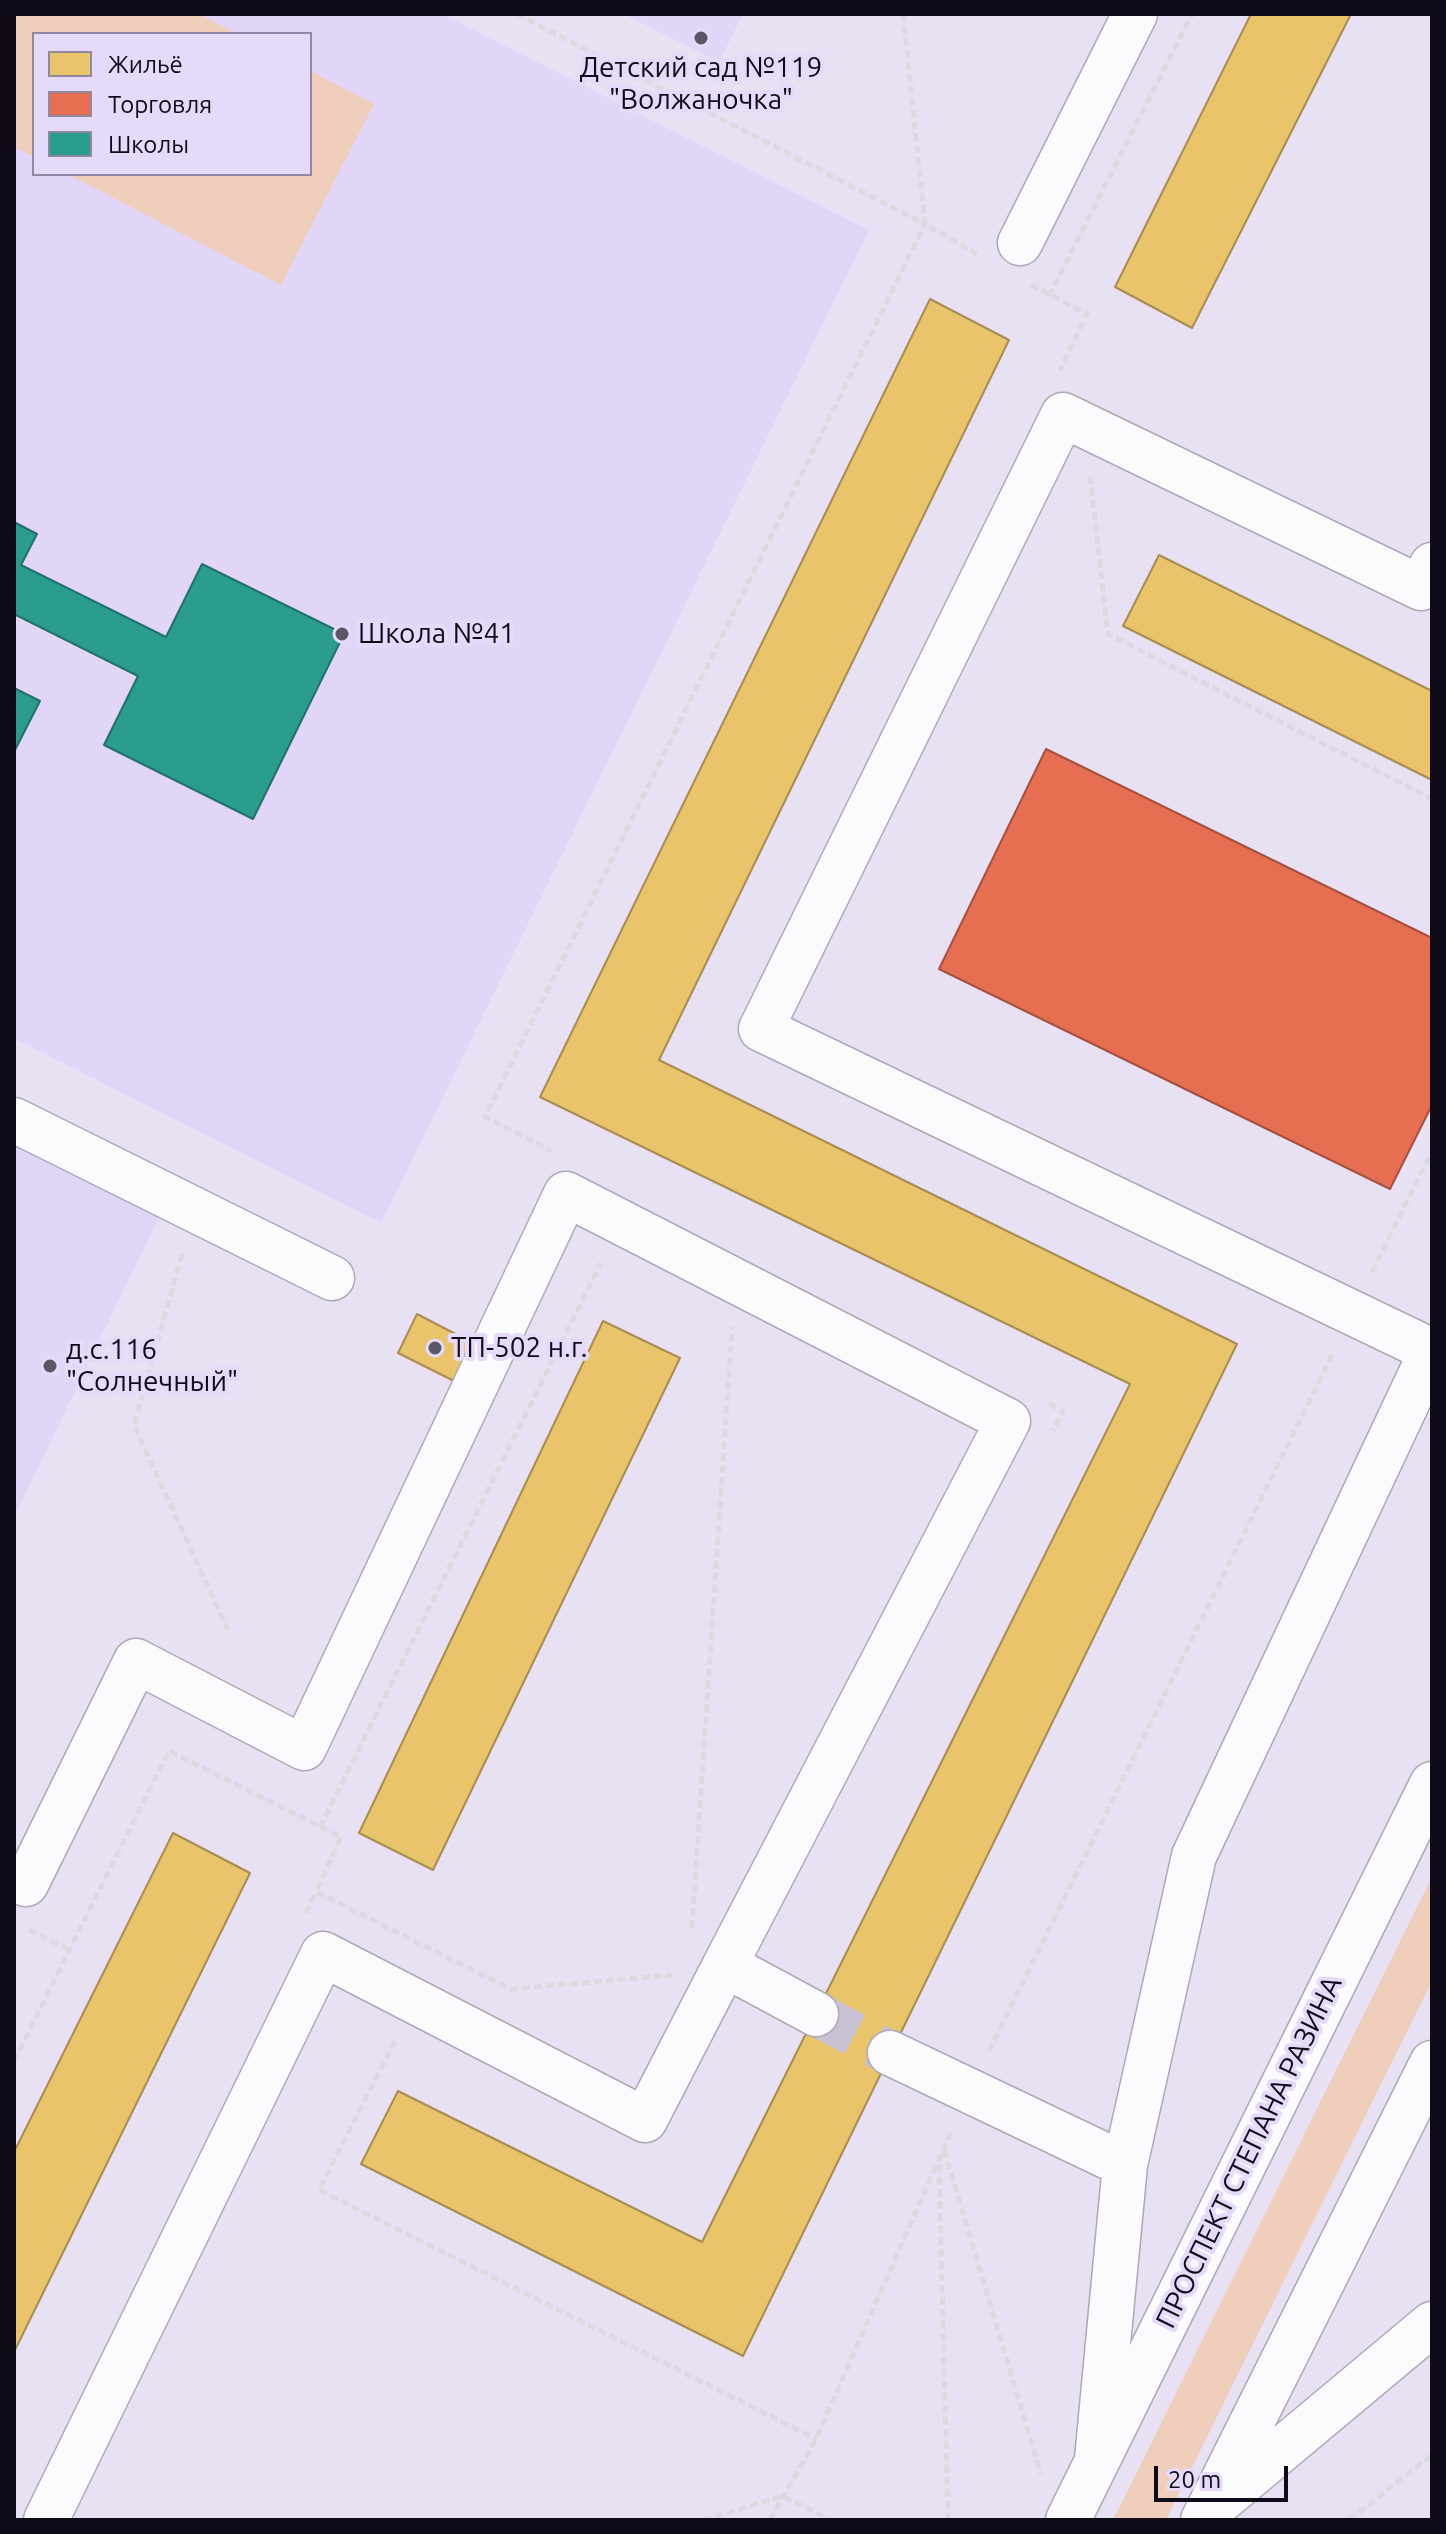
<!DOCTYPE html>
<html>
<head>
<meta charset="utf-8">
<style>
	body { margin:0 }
	#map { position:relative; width:1446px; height:2534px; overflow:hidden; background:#e7e1f3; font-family:Ubuntu,sans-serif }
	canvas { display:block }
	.frame { position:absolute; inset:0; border:16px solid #100b18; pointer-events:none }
	.legend { position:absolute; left:32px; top:32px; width:280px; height:144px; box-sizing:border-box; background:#e5dafa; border:2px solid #9087a0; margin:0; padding:10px 14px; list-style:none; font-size:24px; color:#100b18 }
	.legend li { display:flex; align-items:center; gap:16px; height:40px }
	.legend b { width:40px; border:2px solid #9087a0 }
	.scale { position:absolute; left:1154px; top:2466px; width:134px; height:36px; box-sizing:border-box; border:4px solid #100b18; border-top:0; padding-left:10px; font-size:24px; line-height:28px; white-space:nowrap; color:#100b18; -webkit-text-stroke:6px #e5dafa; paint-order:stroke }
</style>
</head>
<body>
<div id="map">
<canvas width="1446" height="2534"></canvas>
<div class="frame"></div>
<ul class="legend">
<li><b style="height:22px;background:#e9c46a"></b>Жильё</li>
<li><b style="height:22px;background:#e76f51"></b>Торговля</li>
<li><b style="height:22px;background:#2a9d8f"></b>Школы</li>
</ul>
<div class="scale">20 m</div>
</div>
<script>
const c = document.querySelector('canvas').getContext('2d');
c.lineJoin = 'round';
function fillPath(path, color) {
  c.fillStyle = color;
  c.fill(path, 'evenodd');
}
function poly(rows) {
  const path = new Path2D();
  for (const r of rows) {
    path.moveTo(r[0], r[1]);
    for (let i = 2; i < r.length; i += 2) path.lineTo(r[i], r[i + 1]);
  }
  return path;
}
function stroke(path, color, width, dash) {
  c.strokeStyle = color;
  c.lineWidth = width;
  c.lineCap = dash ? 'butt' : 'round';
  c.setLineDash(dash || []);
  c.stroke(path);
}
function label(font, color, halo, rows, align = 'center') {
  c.font = font + ' Ubuntu,sans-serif';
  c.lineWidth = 8;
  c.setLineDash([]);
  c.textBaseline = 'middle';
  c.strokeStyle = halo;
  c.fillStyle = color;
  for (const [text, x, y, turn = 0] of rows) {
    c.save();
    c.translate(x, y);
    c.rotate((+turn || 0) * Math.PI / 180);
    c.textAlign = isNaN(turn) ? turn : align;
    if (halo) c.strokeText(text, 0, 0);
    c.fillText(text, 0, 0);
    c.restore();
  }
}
fillPath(poly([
	[14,14,442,14,869,230,381,1223,14,1038],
	[34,34,310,34,310,174,34,174],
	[624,14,743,14,719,62],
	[14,1144,160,1215,14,1517]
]), '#e2d6f8');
fillPath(poly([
	[14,14,199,14,238,34,34,34,34,157,14,147],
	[310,71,374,104,281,285,67,174,310,174],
	[1432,1877,1432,1981,1166,2520,1113,2520]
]), '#efcebc');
const homes = poly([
	[1251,14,1351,14,1192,328,1115,287,1251,14],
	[930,299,1009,340,659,1060,1237,1344,743,2356,361,2164,398,2091,702,2242,1130,1384,540,1097,930,299],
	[1159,555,1432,691,1432,780,1123,626,1159,555],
	[417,1314,473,1343,454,1381,398,1353,417,1314],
	[603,1321,680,1358,433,1870,359,1833,603,1321],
	[173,1833,250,1873,14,2352,14,2152,173,1833]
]);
fillPath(homes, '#e9c46a');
stroke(homes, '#a88c51', 2);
const shops = poly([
	[1046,749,1432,938,1432,1105,1390,1189,939,969,1046,749]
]);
fillPath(shops, '#e76f51');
stroke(shops, '#a65140', 2);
const schools = poly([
	[14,522,37,534,21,565,166,637,202,564,344,634,253,819,104,745,138,676,14,614,14,522],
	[14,688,40,701,14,752,14,688]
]);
fillPath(schools, '#2a9d8f');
stroke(schools, '#22716b', 2);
stroke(poly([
	[816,2014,890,2053]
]), '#c7c1d2', 44, [44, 22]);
const minor = poly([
	[1020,243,1135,14],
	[14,1120,332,1278],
	[1432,1351,761,1029,1063,415,1421,588,1432,565],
	[14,1878,26,1884,136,1661,304,1748,566,1194,1008,1421,725,1965],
	[890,2053,1125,2165],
	[1097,2459,1125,2165,1194,1856,1432,1350],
	[1207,2512,1432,2324],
	[46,2520,323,1954,645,2120,725,1965,816,2014]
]);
const major = poly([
	[1068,2520,1432,1784],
	[1203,2520,1432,2063]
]);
stroke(minor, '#ada8b7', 47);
stroke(major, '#ada8b7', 47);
stroke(poly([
	[517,14,925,224,485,1117,552,1151],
	[903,14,925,224,977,254],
	[1031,285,1087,314,1060,370],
	[1049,296,1192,14],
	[1090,476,1108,634,1432,799],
	[182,1254,134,1425,228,1630],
	[1372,1272,1432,1151],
	[1049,1404,1063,1411,1053,1431],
	[320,1827,601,1263],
	[306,1913,316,1892,511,1989,672,1975],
	[692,1928,732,1327],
	[29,1930,71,1951],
	[395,2041,319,2190,816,2439],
	[989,2051,1333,1353],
	[14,2061,169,1751,341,1837,316,1892],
	[944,2150,1041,2474],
	[939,2165,948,2520],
	[704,2520,783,2496,831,2520],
	[770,2520,816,2439,951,2132],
	[1349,2520,1432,2455]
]), '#dcdae0', 5, [8, 4]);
stroke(minor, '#fbfafd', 44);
stroke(major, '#fbfafd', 44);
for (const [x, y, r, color] of [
	[701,38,8,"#5b5665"],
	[342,634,8,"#5b5665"],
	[435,1348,8,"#5b5665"],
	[50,1366,8,"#5b5665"]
]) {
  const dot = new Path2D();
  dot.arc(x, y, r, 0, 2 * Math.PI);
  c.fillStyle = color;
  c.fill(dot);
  stroke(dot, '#e5dafa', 3);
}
label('28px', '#100b18', '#e5dafa', [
	["Детский сад №119",701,68,"center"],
	["\"Волжаночка\"",701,100,"center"],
	["Школа №41",358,634],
	["ТП-502 н.г.",451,1348],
	["д.с.116",66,1350],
	["\"Солнечный\"",66,1382]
], 'left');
label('28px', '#100b18', '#e5dafa', [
	["ПРОСПЕКТ СТЕПАНА РАЗИНА",1249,2152,-64]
]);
</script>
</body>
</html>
